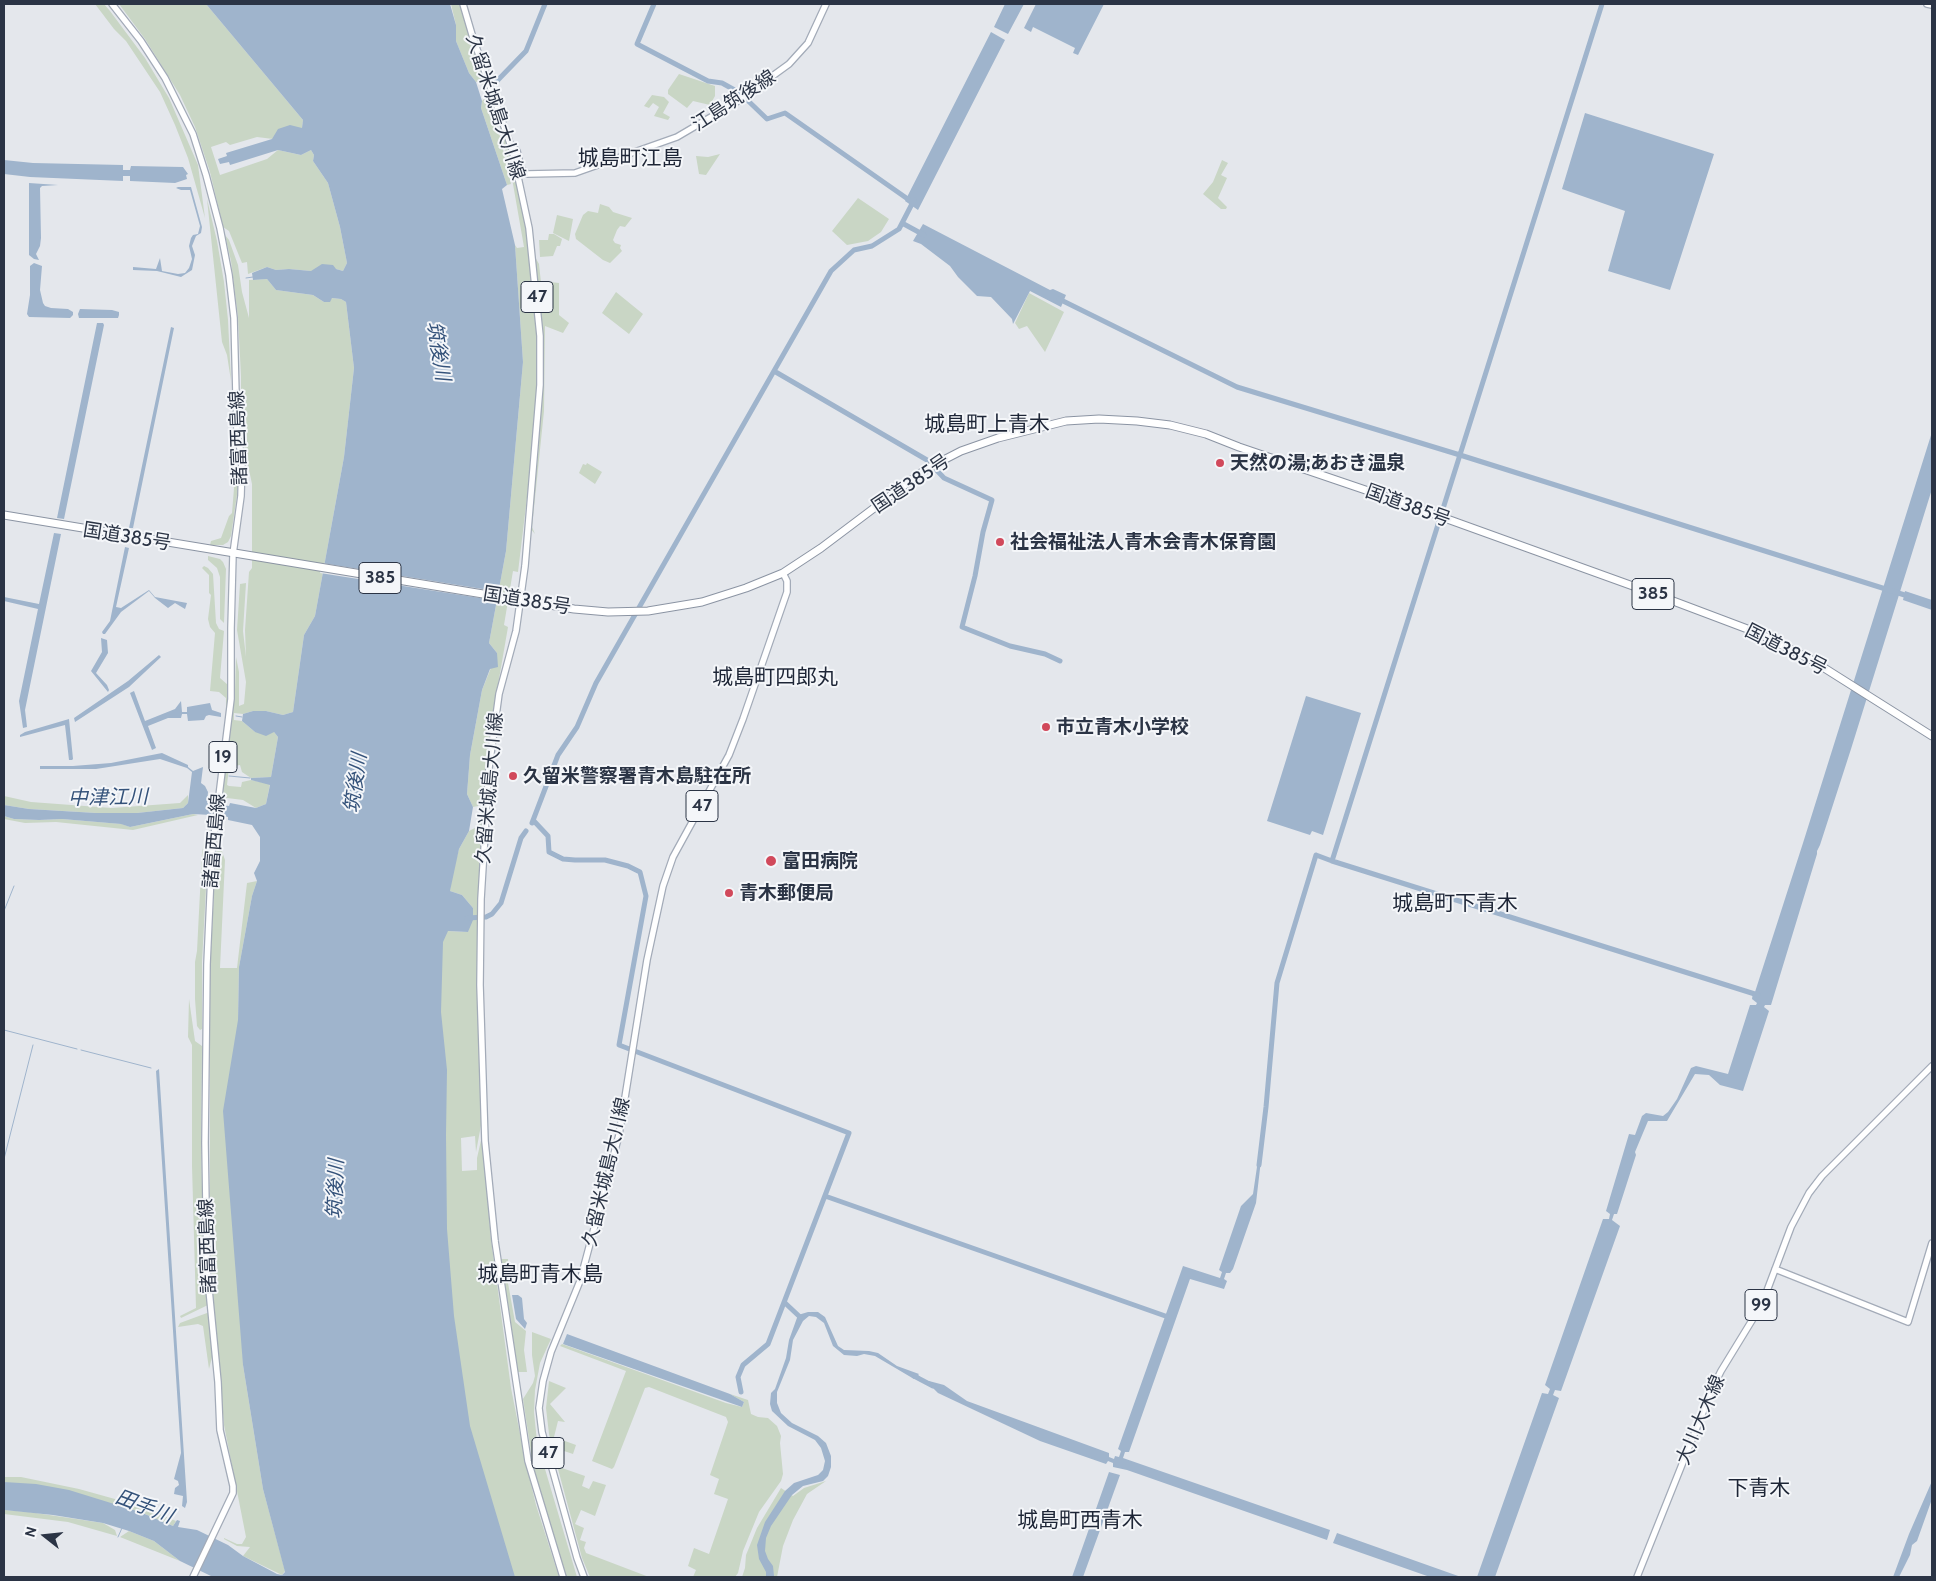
<!DOCTYPE html>
<html>
<head>
<meta charset="utf-8">
<style>
	body { margin:0 }
	#map { position:relative; width:1936px; height:1581px; overflow:hidden; background:#e4e7ec; font-family:Cabin,sans-serif }
	canvas { display:block }
	.frame { position:absolute; inset:0; border:5px solid #2b3445; pointer-events:none }
	.north { position:absolute; left:20px; top:1511px; width:50px; height:50px; -webkit-text-stroke:4px #f4f6f9; paint-order:stroke; rotate:286deg; font-size:14px; font-weight:700; line-height:20px; text-align:center; color:#2b3445 }
	.north::after { content:''; display:block; margin:auto; width:18px; height:22px; background:#2b3445; clip-path:polygon(50% 0,100% 100%,50% 72%,0 100%) }
</style>
</head>
<body>
<div id="map">
<canvas width="1936" height="1581"></canvas>
<div class="frame"></div>
<div class="north">N</div>
</div>
<script>
const c = document.querySelector('canvas').getContext('2d');
c.lineJoin = 'round';
function fillPath(path, color) {
  c.fillStyle = color;
  c.fill(path, 'evenodd');
}
function poly(rows) {
  const path = new Path2D();
  for (const r of rows) {
    path.moveTo(r[0], r[1]);
    for (let i = 2; i < r.length; i += 2) path.lineTo(r[i], r[i + 1]);
  }
  return path;
}
function stroke(path, color, width, dash) {
  c.strokeStyle = color;
  c.lineWidth = width;
  c.lineCap = dash ? 'butt' : 'round';
  c.setLineDash(dash || []);
  c.stroke(path);
}
function label(font, color, halo, rows, align = 'center') {
  c.font = font + ' Cabin,"Noto Sans JP",sans-serif';
  c.lineWidth = 4;
  c.setLineDash([]);
  c.textBaseline = 'middle';
  c.strokeStyle = halo;
  c.fillStyle = color;
  for (const [text, x, y, turn = 0] of rows) {
    c.save();
    c.translate(x, y);
    c.rotate((+turn || 0) * Math.PI / 180);
    c.textAlign = isNaN(turn) ? turn : align;
    if (halo) c.strokeText(text, 0, 0);
    c.fillText(text, 0, 0);
    c.restore();
  }
}
fillPath(poly([
	[95,4,104,4,110,11,145,58,169,98,198,165,205,218,188,158,175,125,160,92,126,41,114,29],
	[119,4,206,4,303,120,302,128,273,139,257,137,230,145,226,142,211,147,220,175,267,159,278,150,301,155,311,150,314,155,313,161,328,183,340,227,347,263,343,271,336,269,311,271,289,269,276,270,267,267,248,274,247,262,242,263,229,231,223,227,210,172,195,127,180,95,145,39],
	[451,4,459,4,490,94,511,184,507,185,481,108,482,101,486,97,481,81,476,82,469,73,456,41,456,25],
	[679,74,715,86,715,96,710,105,693,101,687,108,668,94,668,90],
	[652,95,664,97,669,102,663,113,670,117,668,120,654,116,659,107,653,103,649,108,644,106],
	[496,109,511,155,524,216,531,265,537,336,537,383,532,456,518,572,513,571,504,625,508,627,491,725,485,782,478,806,473,807,467,794,470,755,482,690,497,653,489,643,506,551,523,362,515,245,517,248,524,247,513,184],
	[720,154,706,175,699,174,696,156,708,157],
	[1222,160,1228,163,1221,175,1227,178,1218,198,1227,207,1226,209,1221,209,1203,194,1213,182],
	[858,198,889,219,881,232,868,241,847,245,832,231],
	[207,199,217,241,224,282,228,320,231,381,227,355,222,342],
	[600,204,609,207,613,212,632,218,625,227,620,226,617,230,613,240,615,243,621,245,620,248,622,251,610,263,603,260,576,239,575,234,583,215,588,211,598,213],
	[557,215,573,219,569,241,553,233],
	[549,234,554,234,562,239,560,246,557,246,553,256,540,257,539,240,548,240],
	[225,235,229,240,238,265,242,292,249,318,249,280,267,279,276,290,313,295,324,302,332,298,341,299,346,302,354,368,344,457,315,616,304,635,293,712,283,715,266,711,253,711,243,714,234,713,234,720,242,721,255,732,274,732,278,737,271,777,251,778,242,772,240,765,229,767,227,785,229,786,241,787,242,782,251,780,270,784,266,804,256,808,243,800,227,798,221,803,235,690,236,657,239,672,239,706,244,704,246,682,237,630,240,584,246,583,243,631,246,657,245,630,249,572,252,568,252,484,241,432,241,376,238,317,231,261],
	[535,257,539,264,542,292,547,293,550,282,559,283,559,315,569,323,563,333,545,326,544,411,532,527,535,534,530,528,538,456,543,336],
	[616,292,643,314,629,334,602,313],
	[1029,293,1064,312,1045,352,1027,326,1019,329,1015,323],
	[587,463,602,472,595,484,579,473,583,464,586,465],
	[240,474,231,536,228,542,223,545,210,545,211,541,221,538,229,516,232,513,235,476],
	[208,556,220,559,223,562,226,569,224,623,220,619,220,577,217,568,208,560],
	[204,566,208,568,213,574,216,623,219,629,224,631,220,678,228,685,226,724,226,698,219,692,210,691,215,633,210,627,208,619,211,595,209,593,209,575,202,568],
	[188,795,188,803,183,808,137,813,96,813,29,809,4,805,4,796,31,802,112,808,180,803],
	[484,803,478,904,477,986,482,1120,476,1152,475,1136,461,1138,462,1171,477,1170,477,1158,482,1136,491,1239,511,1388,525,1459,536,1505,559,1577,491,1577,442,1428,440,934,447,931,468,932,473,908,462,895,450,891,451,879,459,849,469,831,477,827],
	[193,814,198,815,133,830,56,822,25,823,4,819,4,816,14,819,39,820,62,819,122,824,130,827],
	[210,830,208,851,202,962,202,1029,200,1030,197,1026,195,999,195,962,197,951,202,853,206,832],
	[217,837,225,860,220,968,237,968,247,883,257,881,252,896,239,967,238,1020,243,1365,263,1489,285,1571,282,1575,243,1556,250,1547,237,1546,224,1539,224,1538,237,1544,242,1544,246,1537,224,1425,210,1260,210,967],
	[189,999,195,1041,202,1046,201,1143,204,1277,208,1305,181,1318,180,1316,196,1308,192,1166,192,1045,188,1037],
	[500,1259,508,1259,508,1283,515,1322,526,1331,524,1350,527,1372,518,1372],
	[207,1313,211,1314,213,1353,209,1369,203,1326,198,1324,178,1327,180,1323],
	[532,1332,551,1339,540,1363,535,1390,534,1412,537,1442,577,1577,567,1577,562,1569,540,1495,532,1459,523,1399,533,1383,535,1376,532,1355],
	[562,1344,726,1403,742,1407,744,1402,730,1394,748,1400,751,1414,758,1417,768,1418,777,1426,781,1436,780,1443,783,1474,781,1481,759,1512,743,1551,738,1573,735,1577,693,1577,696,1570,688,1566,694,1548,709,1554,728,1499,714,1494,719,1479,710,1475,728,1422,726,1417,649,1387,645,1388,614,1467,612,1469,592,1461,626,1371,560,1346],
	[549,1381,566,1388,550,1404,565,1422,558,1421,554,1437,576,1445,573,1454,558,1449,553,1451,549,1434,546,1408],
	[562,1468,585,1476,582,1486,589,1489,593,1481,606,1485,595,1516,581,1510,575,1524,584,1528,580,1540,586,1542,584,1548,586,1553,649,1577,590,1577,582,1558,558,1469],
	[4,1477,21,1477,79,1489,140,1506,176,1521,173,1526,140,1512,4,1482],
	[826,1481,807,1494,793,1520,783,1546,777,1577,742,1577,745,1568,746,1555,757,1528,781,1488,793,1496,804,1488],
	[4,1510,29,1512,103,1523,115,1530,117,1536,68,1522,4,1514],
	[129,1531,154,1541,180,1561,120,1537]
]), '#c9d6c5');
fillPath(poly([
	[206,4,450,4,456,25,456,41,469,73,476,82,482,101,481,108,507,185,502,189,515,245,523,362,506,551,489,643,497,653,498,667,490,669,482,690,470,755,467,794,473,807,469,831,459,849,450,891,462,895,473,908,473,920,468,932,448,931,443,942,441,1012,447,1070,446,1135,447,1229,454,1316,470,1426,515,1577,213,1577,180,1561,154,1541,129,1531,103,1523,53,1515,4,1510,4,1482,36,1484,69,1490,140,1512,173,1526,177,1520,180,1521,178,1527,197,1530,228,1545,243,1556,277,1574,282,1575,285,1572,263,1489,243,1365,223,1111,238,1020,239,967,252,896,257,881,254,873,260,861,260,837,252,825,228,820,228,817,221,816,223,805,229,806,230,803,256,808,266,804,270,785,251,780,251,778,271,777,278,737,274,732,266,736,255,732,242,721,243,714,253,711,266,711,283,715,293,712,304,635,315,616,344,457,354,368,346,302,341,299,332,298,330,302,324,302,313,295,276,290,267,279,253,280,252,273,267,267,276,270,289,269,311,271,322,264,333,265,336,269,343,271,347,263,340,227,328,183,313,161,314,155,311,150,301,155,278,150,230,165,229,162,220,164,218,159,227,156,226,153,272,139,278,129,290,125,302,128,303,120],
	[1005,4,1024,4,1008,34,994,27],
	[1036,4,1104,4,1078,55,1073,53,1075,48,1033,27,1031,32,1024,28],
	[991,32,1005,40,918,210,905,201],
	[1585,113,1714,154,1670,290,1608,271,1625,211,1562,189],
	[4,160,33,163,123,165,123,170,130,170,131,166,183,167,188,174,186,175,187,179,175,183,130,181,130,176,123,176,123,181,30,177,4,174],
	[29,183,58,185,42,186,40,188,41,238,40,246,36,254,39,260,34,259,29,255],
	[178,187,191,187,202,227,201,233,196,236,192,246,195,255,192,270,181,277,157,271,133,270,133,267,156,269,160,258,162,271,178,274,185,273,189,268,192,259,189,246,191,238,193,235,198,234,200,226,190,190,181,190,176,188],
	[923,224,1050,290,1053,289,1066,295,1061,307,1030,291,1013,324,1012,319,991,297,977,296,958,277,950,266,921,244,913,241],
	[34,263,42,266,40,290,43,303,45,306,51,308,68,309,73,312,73,315,70,318,29,317,27,314,30,295,30,266],
	[80,309,112,310,119,312,119,315,118,318,79,318,78,314],
	[97,323,103,323,104,325,64,519,57,518],
	[171,327,174,328,133,528,129,528],
	[1932,432,1932,489,1851,749,1820,845,1817,851,1817,854,1771,1005,1765,1005,1764,1007,1769,1011,1743,1091,1720,1085,1709,1075,1695,1074,1667,1121,1648,1121,1635,1152,1636,1155,1617,1214,1614,1214,1612,1220,1620,1226,1561,1391,1555,1390,1553,1395,1559,1398,1495,1577,1477,1577,1542,1393,1548,1394,1550,1389,1545,1385,1603,1219,1609,1219,1610,1214,1606,1211,1629,1134,1635,1135,1642,1116,1646,1113,1663,1116,1668,1112,1677,1099,1691,1068,1696,1066,1728,1074,1750,1005,1756,1005,1757,1003,1752,999,1753,992,1755,992,1803,843],
	[54,533,61,534,25,710,27,727,23,728,19,701,38,609,4,601,4,597,39,604],
	[125,547,129,548,116,607,121,608,149,590,155,597,187,603,185,609,175,603,168,608,155,598,149,591,121,612,105,634,103,634,102,632,110,621],
	[1905,591,1932,600,1932,610,1903,600],
	[101,638,107,640,108,653,96,673,107,685,109,690,108,692,91,671,102,652],
	[159,655,161,657,129,687,75,722,74,718,128,681],
	[134,691,145,721,175,709,181,701,182,712,187,712,187,707,210,703,212,710,221,713,221,717,209,715,206,716,204,720,188,721,187,714,182,714,181,718,168,718,148,726,156,748,152,750,130,693],
	[1306,696,1361,713,1323,835,1312,831,1310,835,1267,821],
	[69,719,73,759,72,760,69,760,65,725,20,737,20,735,25,732],
	[162,753,188,765,188,767,193,771,203,767,201,783,205,786,208,792,207,803,212,804,211,815,193,814,130,827,121,824,62,819,39,820,14,819,4,816,4,805,29,809,96,813,137,813,183,808,188,803,192,772,187,768,160,759,96,769,40,769,40,766,73,766,111,763],
	[159,1069,187,1502,185,1508,182,1506,183,1496,174,1494,175,1488,179,1485,178,1481,174,1479,181,1453,156,1071],
	[1258,1160,1261,1160,1256,1203,1233,1269,1230,1273,1226,1273,1224,1279,1227,1281,1224,1289,1190,1279,1129,1452,1125,1452,1123,1458,1330,1530,1327,1540,1127,1470,1113,1467,1113,1463,1108,1461,1106,1464,1040,1441,938,1393,928,1383,929,1381,944,1385,967,1401,1109,1453,1109,1457,1114,1459,1115,1456,1119,1457,1121,1451,1118,1449,1183,1266,1220,1278,1222,1272,1219,1270,1241,1206,1253,1194],
	[512,1295,518,1295,522,1298,524,1319,527,1323,525,1329,516,1319],
	[808,1312,818,1312,825,1317,838,1346,844,1350,869,1351,878,1353,897,1366,919,1374,918,1375,920,1377,914,1379,875,1356,864,1354,857,1356,844,1355,833,1346,824,1323,816,1317,809,1316,803,1321,793,1340,790,1360,777,1392,777,1403,781,1413,792,1423,818,1436,826,1443,831,1456,831,1467,828,1476,823,1481,803,1486,792,1495,771,1526,766,1538,765,1551,768,1559,773,1566,774,1576,766,1577,766,1572,759,1559,757,1545,765,1522,785,1491,794,1483,818,1475,823,1470,825,1461,821,1448,815,1440,788,1426,772,1411,770,1404,771,1393,775,1389,786,1358,789,1340,798,1315],
	[567,1334,730,1394,744,1402,742,1407,563,1344],
	[1109,1472,1120,1475,1083,1577,1072,1577],
	[1932,1481,1932,1499,1917,1541,1912,1545,1910,1555,1899,1577,1893,1577,1909,1534],
	[1337,1533,1461,1577,1430,1577,1333,1543]
]), '#9fb4cc');
fillPath(poly([
	[322,563,501,592,499,601,320,573]
]), '#e4e7ec');
stroke(poly([
	[246,278,253,277],
	[236,716,242,717],
	[229,776,250,778],
	[4,911,14,886],
	[4,1030,77,1049],
	[81,1050,151,1068],
	[4,1159,33,1045],
	[118,1537,122,1528]
]), '#9fb4cc', 1);
stroke(poly([
	[654,4,637,44,708,81,722,83,740,93,767,119,785,113,912,202],
	[496,82,526,51,545,4],
	[902,223,924,235],
	[1059,299,1237,387,1460,455,1911,597],
	[774,371,927,460,944,478,992,500,983,532,975,576,962,627,1010,646,1045,654,1060,661],
	[533,820,548,836,549,852,563,859,575,860,605,860,628,866,640,872,646,896,619,1045,849,1133,768,1344,743,1365,738,1377,741,1392],
	[532,823,558,755,577,727,596,683,831,271,854,250,872,246,899,229,914,200],
	[1332,861,1758,995],
	[467,918,486,917,492,914,501,903,521,838,526,831],
	[1259,1165,1266,1107,1277,983,1316,855,1332,861,1602,4],
	[825,1196,1171,1318],
	[784,1302,800,1317],
	[914,1376,933,1386]
]), '#9fb4cc', 5);
const major = poly([
	[112,4,141,41,165,78,193,134,206,175,220,228,229,275,234,318,237,433,242,459,241,496,233,554,231,628,231,699,212,852,207,964,205,1143,207,1269,218,1382,220,1430,233,1486,233,1493,193,1577],
	[463,4,473,38,512,149,529,228,540,336,540,385,525,566,516,631,499,694,489,768,481,899,480,985,485,1141,495,1241,528,1461,563,1577],
	[1927,4,1932,5],
	[511,145,517,151,521,168,527,174,575,173,677,137,738,101,789,64,808,43,826,4],
	[1775,1269,1908,1322,1932,1243],
	[584,1577,577,1558,542,1432,539,1408,543,1381,551,1352,580,1281,619,1135,647,960,663,886,673,857,729,755,743,719,787,592,787,581,783,573],
	[1637,1577,1713,1387,1721,1371,1762,1304,1791,1227,1809,1193,1822,1176,1932,1066]
]);
const highway = poly([
	[4,515,574,609,608,612,648,611,702,602,746,588,783,573,821,548,926,469,961,451,998,438,1066,421,1099,419,1137,421,1170,425,1206,434,1239,447,1389,498,1644,590,1758,633,1810,659,1932,736]
]);
stroke(major, '#a3abb8', 8);
stroke(highway, '#8b94a3', 9);
stroke(major, '#fff', 5.5);
stroke(highway, '#fff', 7);
for (const [x, y, r, color] of [
	[1220,463,5,"#d1495b"],
	[1000,542,5,"#d1495b"],
	[1046,727,5,"#d1495b"],
	[513,776,5,"#d1495b"],
	[771,861,6,"#d1495b"],
	[729,893,5,"#d1495b"]
]) {
  const dot = new Path2D();
  dot.arc(x, y, r, 0, 2 * Math.PI);
  c.fillStyle = color;
  c.fill(dot);
  stroke(dot, '#f4f6f9', 2);
}
for (const [x, y, w] of [
	[537,297,32],
	[380,578,42],
	[1653,594,42],
	[223,757,28],
	[702,806,32],
	[1761,1305,32],
	[548,1453,32]
]) {
  const box = new Path2D();
  box.roundRect(x - w / 2, y - 15.5, w, 31, 4);
  c.fillStyle = '#f4f6f9';
  c.fill(box);
  stroke(box, '#2b3445', 1);
}
label('bold 18px', '#2b3445', null, [
	["47",537,297],
	["385",380,578],
	["385",1653,594],
	["19",223,757],
	["47",702,806],
	["99",1761,1305],
	["47",548,1453]
]);
label('19px', '#2b3445', '#f4f6f9', [
	["江島筑後線",734,101,-33],
	["久留米城島大川線",495,107,72],
	["諸富西島線",239,438,-92],
	["国道385号",911,484,-34],
	["国道385号",1408,506,20],
	["国道385号",127,537,9],
	["国道385号",527,601,9],
	["国道385号",1786,650,27],
	["久留米城島大川線",490,788,-85],
	["諸富西島線",215,841,-85],
	["久留米城島大川線",607,1172,-77],
	["諸富西島線",208,1246,-92],
	["大川大木線",1701,1420,-67]
]);
label('bold 19px', '#2b3445', '#f4f6f9', [
	["天然の湯;あおき温泉",1230,463],
	["社会福祉法人青木会青木保育園",1010,542],
	["市立青木小学校",1056,727],
	["久留米警察署青木島駐在所",523,776],
	["富田病院",782,861],
	["青木郵便局",739,893]
], 'left');
label('italic 20px', '#34527a', '#f4f6f9', [
	["筑後川",438,351,81],
	["筑後川",356,783,-82],
	["中津江川",108,798,-1],
	["筑後川",336,1189,-88],
	["田手川",144,1507,21]
]);
label('21px', '#1d2536', '#f4f6f9', [
	["城島町江島",630,159],
	["城島町上青木",987,425],
	["城島町四郎丸",775,678],
	["城島町下青木",1455,904],
	["城島町青木島",540,1275],
	["下青木",1759,1489],
	["城島町西青木",1080,1521]
]);
</script>
</body>
</html>
